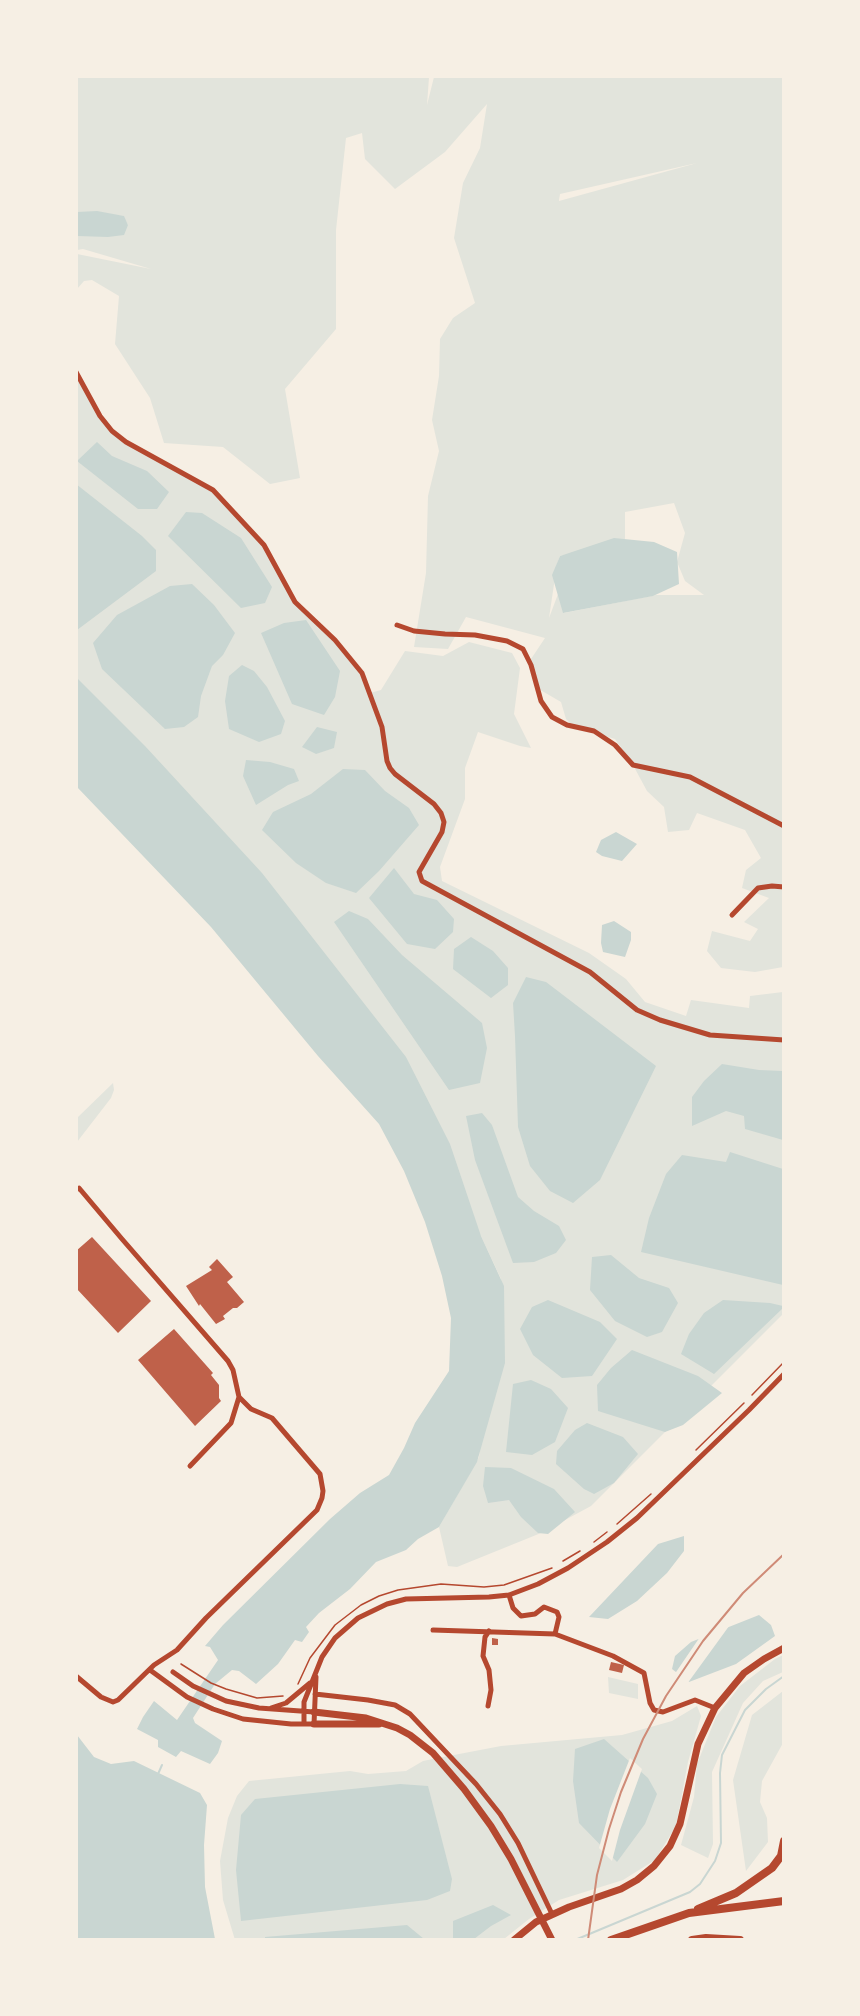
<!DOCTYPE html>
<html>
<head>
<meta charset="utf-8">
<style>
	body { margin:0 }
	#map { position:relative; width:860px; height:2016px; overflow:hidden; background:#f6efe4; font-family:"DejaVu Sans",sans-serif }
	canvas { display:block }
	.frame { position:absolute; inset:0; border:78px solid #f6efe4; pointer-events:none }
</style>
</head>
<body>
<div id="map">
<canvas width="860" height="2016"></canvas>
<div class="frame"></div>
</div>
<script>
const c = document.querySelector('canvas').getContext('2d');
c.lineJoin = 'round';
function fillPath(path, color) {
  c.fillStyle = color;
  c.fill(path, 'evenodd');
}
function poly(rows) {
  const path = new Path2D();
  for (const r of rows) {
    path.moveTo(r[0], r[1]);
    for (let i = 2; i < r.length; i += 2) path.lineTo(r[i], r[i + 1]);
  }
  return path;
}
function stroke(path, color, width, dash) {
  c.strokeStyle = color;
  c.lineWidth = width;
  c.lineCap = dash ? 'butt' : 'round';
  c.setLineDash(dash || []);
  c.stroke(path);
}
fillPath(poly([
	[76,77,429,77,427,105,434,77,783,77,783,967,755,972,721,968,707,951,712,931,750,941,758,929,744,922,769,898,742,888,746,870,761,858,745,830,697,813,689,830,668,832,664,807,647,791,633,765,615,739,573,726,566,719,561,702,537,688,529,662,545,638,466,617,448,649,414,647,426,573,428,496,439,451,432,420,439,376,440,339,453,318,475,303,454,238,463,183,480,148,487,104,445,152,395,189,365,159,362,133,346,138,336,230,336,329,285,389,300,478,270,484,223,447,164,443,150,398,115,344,119,296,92,280,84,281,77,289,77,254,151,269,83,249,77,250,77,236,107,232,128,225,123,216,77,212],
	[697,163,559,201,559,200,560,194],
	[674,503,685,533,677,562,685,581,704,595,656,595,564,613,561,586,549,618,557,564,560,556,625,539,625,512],
	[76,374,109,427,132,445,219,496,264,545,292,597,354,663,370,693,381,690,405,651,443,656,469,642,512,653,520,668,514,714,531,748,520,746,478,732,465,768,465,799,440,867,442,881,589,953,626,979,645,1002,686,1016,691,1000,749,1008,750,996,783,992,783,1314,591,1506,541,1533,457,1567,448,1566,439,1527,479,1457,501,1279,481,1236,77,681],
	[113,1083,114,1090,111,1098,77,1142,77,1118],
	[783,1655,783,1672,763,1681,743,1703,712,1772,713,1844,708,1858,681,1845,694,1797,697,1764,716,1717,740,1686,775,1659],
	[608,1677,638,1684,638,1699,609,1693],
	[783,1691,783,1743,762,1781,760,1802,767,1818,768,1842,746,1871,733,1780,752,1715],
	[697,1706,701,1716,688,1762,676,1826,655,1860,623,1880,559,1900,529,1919,504,1939,235,1940,223,1900,220,1861,228,1818,237,1796,249,1781,350,1771,368,1774,406,1771,423,1761,433,1759,501,1746,622,1735,672,1721]
]), '#e2e4dc');
fillPath(poly([
	[97,211,124,216,128,225,124,235,108,237,77,236,77,212],
	[97,442,112,456,147,471,169,492,157,509,138,509,77,461],
	[76,484,142,536,156,550,156,571,77,630],
	[186,512,202,513,241,538,272,587,265,603,241,608,168,536],
	[614,538,654,542,677,552,679,584,653,596,563,613,552,575,560,556],
	[192,584,214,605,235,633,223,655,212,666,201,696,198,717,184,727,165,729,102,669,93,643,117,615,170,586],
	[306,620,340,671,335,697,324,715,292,704,261,633,284,623],
	[242,665,254,671,267,687,285,721,281,734,259,742,229,729,225,701,229,676],
	[76,677,145,746,262,873,406,1057,450,1144,481,1236,504,1286,505,1363,477,1462,439,1527,418,1539,406,1550,376,1562,350,1589,319,1613,306,1627,309,1632,302,1642,295,1640,278,1664,256,1684,239,1671,232,1670,215,1684,193,1718,195,1723,222,1741,218,1753,210,1764,181,1751,176,1757,158,1747,158,1740,137,1729,143,1717,154,1701,177,1720,218,1660,210,1647,205,1646,223,1625,330,1519,360,1493,389,1475,404,1448,415,1423,449,1371,451,1318,442,1276,425,1222,404,1171,379,1124,318,1056,211,927,77,787],
	[317,727,337,732,334,748,316,754,302,747],
	[246,760,270,762,294,769,299,781,288,785,256,805,243,776],
	[343,769,365,770,385,791,409,808,419,825,379,871,356,893,326,883,296,863,262,830,273,812,311,794],
	[616,832,637,844,622,861,602,856,596,852,601,840],
	[394,868,414,894,437,900,454,919,453,932,435,949,407,944,369,898],
	[349,911,368,919,402,955,482,1023,487,1048,480,1083,449,1090,334,922],
	[614,921,631,932,631,940,625,957,603,952,601,943,602,925],
	[471,937,493,951,508,968,508,985,491,998,453,969,454,949],
	[526,977,546,982,656,1066,600,1180,573,1203,550,1191,530,1166,518,1127,515,1036,513,1003],
	[722,1064,759,1070,783,1071,783,1140,745,1129,744,1116,726,1111,692,1126,692,1097,704,1081],
	[482,1113,492,1125,518,1197,534,1211,559,1226,566,1240,556,1253,534,1262,513,1263,475,1160,466,1116],
	[730,1152,783,1169,783,1285,641,1252,649,1218,666,1174,682,1155,726,1162],
	[611,1255,639,1278,669,1288,678,1303,662,1332,647,1337,615,1321,590,1290,592,1257],
	[548,1300,600,1322,617,1339,592,1376,562,1378,533,1355,520,1329,532,1307],
	[723,1300,770,1303,783,1306,783,1308,714,1374,681,1354,689,1334,704,1313],
	[632,1350,698,1376,722,1393,683,1425,665,1432,598,1411,597,1385,611,1368],
	[531,1380,551,1389,568,1408,555,1442,532,1455,506,1452,513,1384],
	[587,1423,623,1437,638,1454,614,1483,594,1494,584,1489,556,1464,557,1451,575,1430],
	[485,1467,511,1468,554,1489,575,1512,548,1534,538,1533,521,1517,509,1500,488,1503,483,1486],
	[684,1536,684,1551,667,1573,637,1601,608,1619,589,1617,658,1544],
	[759,1615,771,1625,775,1636,736,1664,689,1682,672,1669,675,1656,691,1642],
	[77,1735,94,1757,111,1764,134,1761,200,1793,207,1805,204,1845,205,1887,215,1939,77,1939],
	[604,1739,648,1778,657,1794,645,1824,617,1862,579,1823,573,1781,575,1749],
	[400,1784,428,1786,452,1879,450,1891,427,1900,241,1921,236,1870,241,1815,255,1799],
	[493,1905,511,1915,491,1926,474,1939,453,1939,453,1921],
	[407,1925,424,1939,265,1939,265,1937]
]), '#c9d6d2');
fillPath(poly([
	[732,1622,687,1684,674,1675,702,1634],
	[630,1758,642,1769,620,1830,612,1861,599,1848,610,1809]
]), '#f6efe4');
stroke(poly([
	[158,1774,162,1765],
	[575,1940,690,1892,700,1884,715,1861,721,1843,720,1773,722,1755,745,1710,766,1689,784,1676]
]), '#c9d6d2', 2);
fillPath(poly([
	[92,1237,151,1301,118,1333,76,1288,76,1251],
	[217,1259,233,1277,227,1282,244,1302,237,1308,233,1308,223,1316,225,1319,216,1324,200,1304,199,1306,186,1286,212,1270,209,1267],
	[174,1329,213,1373,211,1375,219,1385,219,1398,221,1401,195,1426,138,1360],
	[492,1638,498,1639,498,1645,492,1645],
	[611,1662,624,1665,622,1673,609,1670]
]), '#bf614a');
stroke(poly([
	[752,1395,784,1362],
	[696,1450,744,1403],
	[617,1524,651,1494],
	[594,1542,607,1532],
	[563,1561,580,1551],
	[181,1664,211,1683,226,1689,257,1698,283,1696],
	[298,1684,310,1658,335,1625,361,1605,379,1596,398,1590,441,1584,484,1587,504,1585,552,1568]
]), '#b5482f', 1.5);
stroke(poly([
	[76,372,100,416,112,431,126,442,213,490,264,545,295,602,335,640,362,673,382,727,387,761,390,768,395,774,434,804,441,813,444,822,442,832,419,872,422,881,590,972,637,1010,660,1020,710,1035,784,1040],
	[397,625,414,631,445,634,475,635,507,641,523,649,531,665,541,701,552,717,567,725,594,731,615,745,633,765,690,777,784,826],
	[732,915,758,888,772,886,784,887],
	[76,1190,79,1188,122,1239,228,1361,233,1370,239,1397,231,1423,190,1466],
	[509,1595,513,1608,521,1616,535,1614,544,1607,557,1612,559,1617,555,1634],
	[433,1630,555,1634,613,1656,644,1673,650,1703,654,1710,663,1712,695,1700,715,1708],
	[150,1670,187,1697,213,1709,243,1719,291,1724,314,1724,316,1677],
	[173,1672,193,1686,226,1701,259,1708,314,1712],
	[76,1676,101,1697,113,1702,118,1700,154,1665,177,1650,206,1618,317,1510,322,1498,323,1491,320,1474,272,1418,251,1409,239,1397],
	[315,1694,368,1700,395,1705,410,1714,476,1784,500,1814,518,1843,552,1914],
	[488,1706,491,1690,489,1670,483,1656,485,1637,489,1631],
	[271,1708,286,1703,310,1683],
	[304,1724,304,1702,322,1657,335,1638,358,1618,387,1604,406,1599,489,1597,509,1595,538,1584,568,1568,607,1542,637,1518,749,1410,784,1374]
]), '#b5482f', 5);
stroke(poly([
	[314,1712,366,1718,397,1728,410,1735,433,1753,464,1789,491,1826,511,1859,552,1940],
	[314,1724,379,1724],
	[514,1940,536,1922,569,1907,621,1889,637,1880,654,1866,670,1846,680,1824,698,1744,715,1708,744,1673,764,1659,784,1648]
]), '#b5482f', 7);
stroke(poly([
	[698,1909,736,1893,772,1868,781,1856,784,1841],
	[611,1940,689,1913,784,1901],
	[692,1940,706,1938,740,1940]
]), '#b5482f', 8);
stroke(poly([
	[588,1940,597,1875,609,1829,621,1792,643,1739,666,1696,703,1641,743,1593,784,1554]
]), '#cf8b77', 2);
</script>
</body>
</html>
